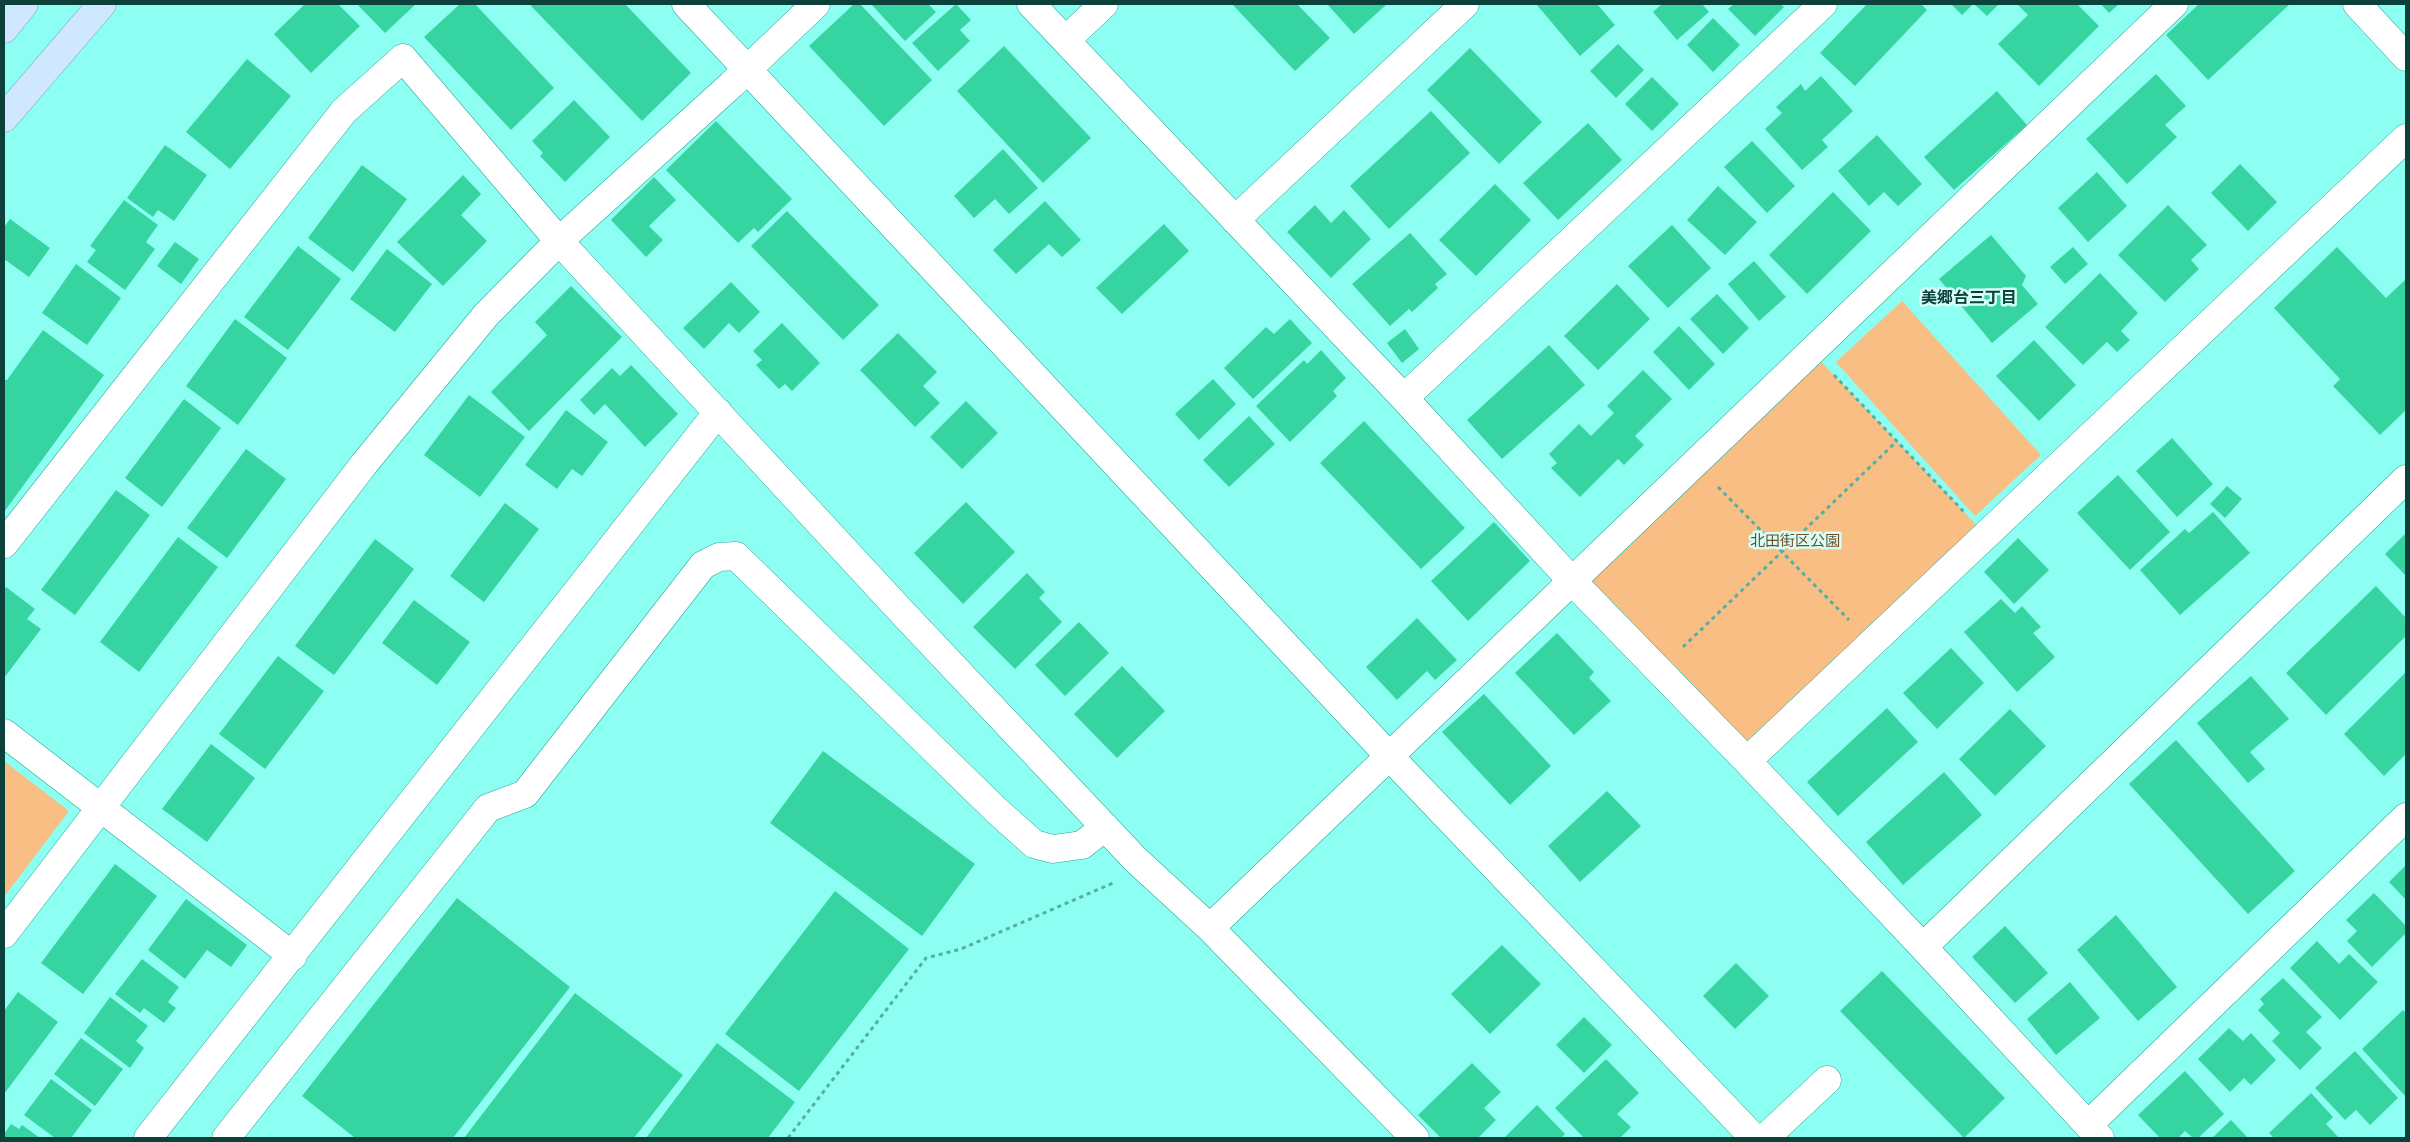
<!DOCTYPE html>
<html>
<head>
<meta charset="utf-8">
<style>
	body { margin:0 }
	#map { position:relative; width:2410px; height:1142px; overflow:hidden; background:#8cfff2; font-family:Overpass,sans-serif }
	canvas { display:block }
	.frame { position:absolute; inset:0; border:5px solid #0b403b; pointer-events:none }
</style>
</head>
<body>
<div id="map">
<canvas width="2410" height="1142"></canvas>
<div class="frame"></div>
</div>
<script>
const c = document.querySelector('canvas').getContext('2d');
c.lineJoin = 'round';
function fillPath(path, color) {
  c.fillStyle = color;
  c.fill(path, 'evenodd');
}
function poly(rows) {
  const path = new Path2D();
  for (const r of rows) {
    path.moveTo(r[0], r[1]);
    for (let i = 2; i < r.length; i += 2) path.lineTo(r[i], r[i + 1]);
  }
  return path;
}
function stroke(path, color, width, dash) {
  c.strokeStyle = color;
  c.lineWidth = width;
  c.lineCap = dash ? 'butt' : 'round';
  c.setLineDash(dash || []);
  c.stroke(path);
}
function label(font, color, halo, rows, align = 'center') {
  c.font = font + ' Overpass,"Noto Sans JP",sans-serif';
  c.lineWidth = 5;
  c.setLineDash([]);
  c.textBaseline = 'middle';
  c.strokeStyle = halo;
  c.fillStyle = color;
  for (const [text, x, y, turn = 0] of rows) {
    c.save();
    c.translate(x, y);
    c.rotate((+turn || 0) * Math.PI / 180);
    c.textAlign = isNaN(turn) ? turn : align;
    if (halo) c.strokeText(text, 0, 0);
    c.fillText(text, 0, 0);
    c.restore();
  }
}
fillPath(poly([
	[1902,301,2041,455,1975,516,1836,362],
	[1811,351,1987,536,1751,758,1572,581],
	[4,761,69,811,4,897]
]), '#f8be83');
fillPath(poly([
	[305,4,338,4,360,26,311,73,274,34],
	[357,4,416,4,385,33],
	[460,4,475,4,554,88,511,130,424,37],
	[532,4,625,4,691,73,642,121,531,6],
	[854,4,860,4,932,80,884,126,809,46],
	[871,4,928,4,936,12,905,41],
	[956,4,971,20,960,30,970,41,938,71,912,43],
	[1232,4,1297,4,1330,38,1295,71],
	[1327,4,1387,4,1354,34],
	[1539,4,1597,4,1615,25,1580,56,1537,5],
	[1662,4,1702,4,1709,12,1677,40,1653,12],
	[1734,4,1780,4,1784,7,1755,36,1728,9],
	[1867,4,1921,4,1927,10,1855,86,1820,53],
	[1951,4,1973,4,1962,15],
	[1974,4,1999,4,1987,16],
	[2019,4,2077,4,2099,26,2039,86,1998,44,2028,15,2018,5],
	[2101,4,2119,4,2109,13],
	[2199,4,2290,4,2208,80,2166,35],
	[1713,18,1740,45,1713,72,1687,45],
	[1618,44,1644,70,1616,98,1590,71],
	[1004,46,1091,138,1043,183,957,91],
	[1470,48,1542,122,1499,164,1427,90],
	[247,59,291,96,230,169,186,132],
	[2156,74,2186,106,2165,125,2177,137,2127,184,2086,139],
	[1821,76,1853,111,1822,140,1828,147,1802,170,1765,129,1782,113,1776,107,1801,84,1805,91],
	[1652,77,1679,104,1652,131,1625,104],
	[1997,91,2027,125,1954,190,1924,157],
	[574,100,610,137,565,182,540,156,543,153,532,141],
	[1431,111,1470,153,1389,229,1350,186],
	[716,121,792,199,758,232,754,228,738,243,666,170],
	[1588,123,1622,160,1558,220,1523,183],
	[1877,135,1922,184,1898,206,1884,192,1869,206,1838,171],
	[1752,141,1795,186,1767,213,1724,167],
	[165,145,207,175,174,221,158,210,153,217,127,198],
	[1003,149,1038,188,1009,214,995,199,974,218,954,196],
	[2240,164,2277,202,2248,231,2211,193],
	[362,165,407,199,353,272,308,238],
	[2097,172,2127,206,2088,242,2058,208],
	[463,175,481,194,461,215,487,241,443,286,397,242],
	[654,177,676,200,649,226,663,240,646,257,611,220],
	[1495,184,1531,220,1476,276,1439,240],
	[1718,186,1757,222,1725,255,1687,220],
	[1833,192,1871,231,1807,294,1769,255],
	[124,200,158,225,146,242,155,249,125,290,87,262,96,250,90,246],
	[1045,201,1081,240,1062,257,1049,244,1016,274,993,250],
	[1315,205,1331,223,1344,210,1371,239,1331,278,1287,232],
	[2168,205,2207,245,2191,260,2199,269,2165,302,2118,255],
	[787,211,879,305,843,340,751,246],
	[10,219,50,248,29,277,4,259,4,227],
	[1164,224,1189,251,1122,314,1096,288],
	[1672,225,1711,268,1668,308,1628,266],
	[1410,233,1447,274,1435,284,1438,288,1412,312,1409,309,1390,326,1352,284],
	[1991,235,2026,276,2022,285,2038,304,1992,343,1939,279],
	[175,242,199,259,181,284,157,266],
	[298,246,341,279,288,350,244,317],
	[2073,247,2088,264,2065,284,2050,267],
	[2337,247,2386,298,2406,279,2406,410,2380,435,2333,386,2340,379,2274,308],
	[387,249,432,284,395,332,350,299],
	[1754,261,1786,297,1759,321,1728,284],
	[76,264,121,298,87,345,42,313],
	[2100,273,2138,313,2121,331,2130,340,2117,352,2107,342,2083,365,2045,327],
	[731,282,760,312,739,333,729,323,704,349,683,328],
	[1617,284,1650,319,1598,370,1564,336],
	[571,286,622,337,529,431,491,392,547,335,535,322],
	[1717,294,1749,328,1723,354,1690,319],
	[235,319,287,358,238,425,186,386],
	[1290,319,1312,343,1253,399,1224,368,1266,327,1274,334],
	[782,323,820,363,792,391,785,384,779,389,756,365,762,360,753,351],
	[1679,326,1715,364,1689,390,1653,352],
	[1405,329,1419,349,1402,363,1387,343],
	[43,330,104,375,4,512,4,380,7,380],
	[898,333,937,372,923,386,940,403,915,427,860,370],
	[2034,340,2076,385,2039,421,1996,376],
	[1549,345,1585,385,1502,459,1467,420],
	[1321,350,1346,378,1333,391,1337,396,1290,442,1256,406,1304,360,1307,364],
	[631,365,678,414,645,447,605,404,594,415,580,400,612,368,620,376],
	[1643,370,1672,399,1635,436,1644,445,1624,465,1618,459,1580,497,1551,468,1557,463,1549,454,1579,424,1591,436,1614,413,1607,406],
	[1213,379,1236,404,1199,440,1175,414],
	[469,395,525,437,480,497,424,455],
	[184,399,221,428,162,507,125,478],
	[966,401,998,433,962,469,930,437],
	[566,410,608,442,582,476,572,469,557,489,525,465],
	[1249,416,1275,444,1229,487,1203,460],
	[1364,421,1465,528,1421,569,1320,463],
	[2172,438,2213,484,2177,517,2136,471],
	[246,449,286,479,227,558,187,528],
	[2118,475,2170,532,2130,570,2077,513],
	[2227,486,2242,499,2225,518,2210,504],
	[116,490,150,515,75,615,41,590],
	[966,502,1015,552,963,604,914,553],
	[505,503,539,529,484,602,450,576],
	[2213,512,2250,553,2180,615,2140,570,2185,529,2189,533],
	[1494,522,1530,561,1468,621,1431,581],
	[2406,533,2406,576,2385,554],
	[178,537,218,567,139,672,100,642],
	[2018,538,2049,570,2014,604,1984,572],
	[375,539,414,569,334,675,295,646],
	[1027,573,1045,592,1039,598,1062,622,1015,669,973,627],
	[2376,586,2406,618,2406,636,2326,715,2286,673],
	[6,587,35,609,27,619,41,629,4,678,4,590],
	[2001,599,2015,613,2022,606,2041,627,2033,633,2055,657,2017,692,1964,632],
	[414,600,470,642,437,685,382,643],
	[1417,618,1457,660,1435,680,1427,671,1397,700,1366,667],
	[1079,622,1109,653,1065,696,1035,665],
	[1557,633,1594,672,1589,678,1611,701,1574,735,1515,673],
	[1951,648,1984,683,1937,729,1903,693],
	[278,656,324,691,265,769,219,734],
	[1122,666,1165,711,1117,758,1074,714],
	[2406,672,2406,754,2384,776,2344,734],
	[2251,676,2289,719,2250,752,2265,769,2248,783,2197,723],
	[1484,694,1551,766,1510,805,1442,732],
	[1887,708,1918,742,1838,816,1807,782],
	[2010,709,2046,746,1995,796,1959,759],
	[2176,740,2295,871,2248,914,2129,784],
	[211,744,255,778,207,842,162,809],
	[823,751,975,864,922,936,770,823],
	[1944,772,1982,815,1903,885,1866,842],
	[1607,791,1641,826,1580,882,1548,846],
	[115,864,157,896,83,994,41,963],
	[2406,865,2406,900,2389,882],
	[835,891,909,949,799,1091,725,1034],
	[2374,893,2406,926,2406,933,2372,967,2347,941,2357,931,2346,920],
	[457,898,570,987,453,1138,355,1138,302,1096],
	[186,899,247,945,231,967,207,950,185,979,148,950],
	[2116,915,2177,987,2138,1021,2077,950],
	[2005,926,2048,973,2015,1003,1972,957],
	[2317,941,2339,964,2349,954,2378,982,2340,1020,2290,968],
	[1502,945,1541,984,1490,1034,1451,994],
	[142,959,179,987,168,1002,176,1008,164,1023,144,1008,140,1013,115,994],
	[1736,963,1769,996,1735,1029,1703,996],
	[1882,971,2005,1098,1964,1138,1840,1011],
	[2283,978,2322,1017,2306,1032,2322,1048,2300,1070,2272,1041,2280,1033,2258,1010,2264,1004,2260,999],
	[2070,982,2100,1018,2056,1055,2027,1019],
	[18,992,58,1022,4,1094,4,1011],
	[575,993,683,1075,634,1138,464,1138],
	[110,997,148,1026,136,1041,144,1048,130,1068,84,1033],
	[2403,1010,2406,1013,2406,1097,2362,1049],
	[1584,1017,1612,1045,1584,1073,1556,1045],
	[2229,1028,2243,1041,2251,1033,2276,1060,2251,1085,2244,1078,2230,1092,2198,1059],
	[81,1038,123,1069,95,1106,54,1074],
	[717,1043,795,1102,768,1138,646,1138],
	[2355,1051,2398,1098,2370,1125,2356,1110,2345,1120,2315,1088],
	[1606,1059,1639,1093,1617,1114,1631,1127,1620,1138,1584,1138,1555,1108],
	[1472,1063,1501,1092,1484,1108,1496,1120,1478,1138,1441,1138,1418,1115],
	[2185,1071,2224,1114,2198,1138,2193,1138,2185,1131,2178,1138,2160,1138,2138,1115],
	[51,1079,92,1110,71,1138,55,1138,24,1115],
	[2311,1093,2333,1117,2326,1124,2339,1138,2274,1138,2269,1133],
	[1537,1105,1565,1134,1561,1138,1504,1138],
	[2231,1120,2248,1138,2212,1138],
	[11,1124,19,1129,22,1125,40,1138,4,1138,4,1134]
]), '#36d4a0');
const minor = poly([
	[686,4,1390,757,1754,1138],
	[1031,4,1404,398,1572,581,1747,761,1923,947,2100,1138],
	[2357,4,2406,57],
	[1066,40,1104,4],
	[1235,220,1465,4],
	[1404,398,1823,4],
	[4,544,344,111,403,58,559,241,899,609,1136,860,1210,928,1415,1138],
	[4,733,293,956],
	[1747,761,2406,138],
	[1210,928,2174,4],
	[4,934,364,464,486,315,559,241,731,85,816,4],
	[1923,947,2406,479],
	[2088,1125,2406,817],
	[148,1138,718,412],
	[226,1138,488,808,525,794,703,565,719,557,736,556,996,810,1034,844,1053,849,1082,845,1105,827],
	[1765,1138,1827,1080]
]);
const major = poly([
	[4,29,24,4],
	[4,118,102,4]
]);
stroke(minor, '#26a79c', 29);
stroke(major, '#76a3ba', 29);
stroke(poly([
	[1834,375,1964,512],
	[1718,487,1849,620],
	[1683,647,1897,441],
	[788,1138,926,958,961,949,1113,883]
]), '#56afa5', 3, [4, 4]);
stroke(minor, '#fff', 28);
stroke(major, '#cfe8ff', 28);
label('15px', '#714e28', '#d5fff9', [
	["北田街区公園",1795,543]
]);
label('bold 16px', '#0b403b', '#d5fff9', [
	["美郷台三丁目",1969,300]
]);
</script>
</body>
</html>
